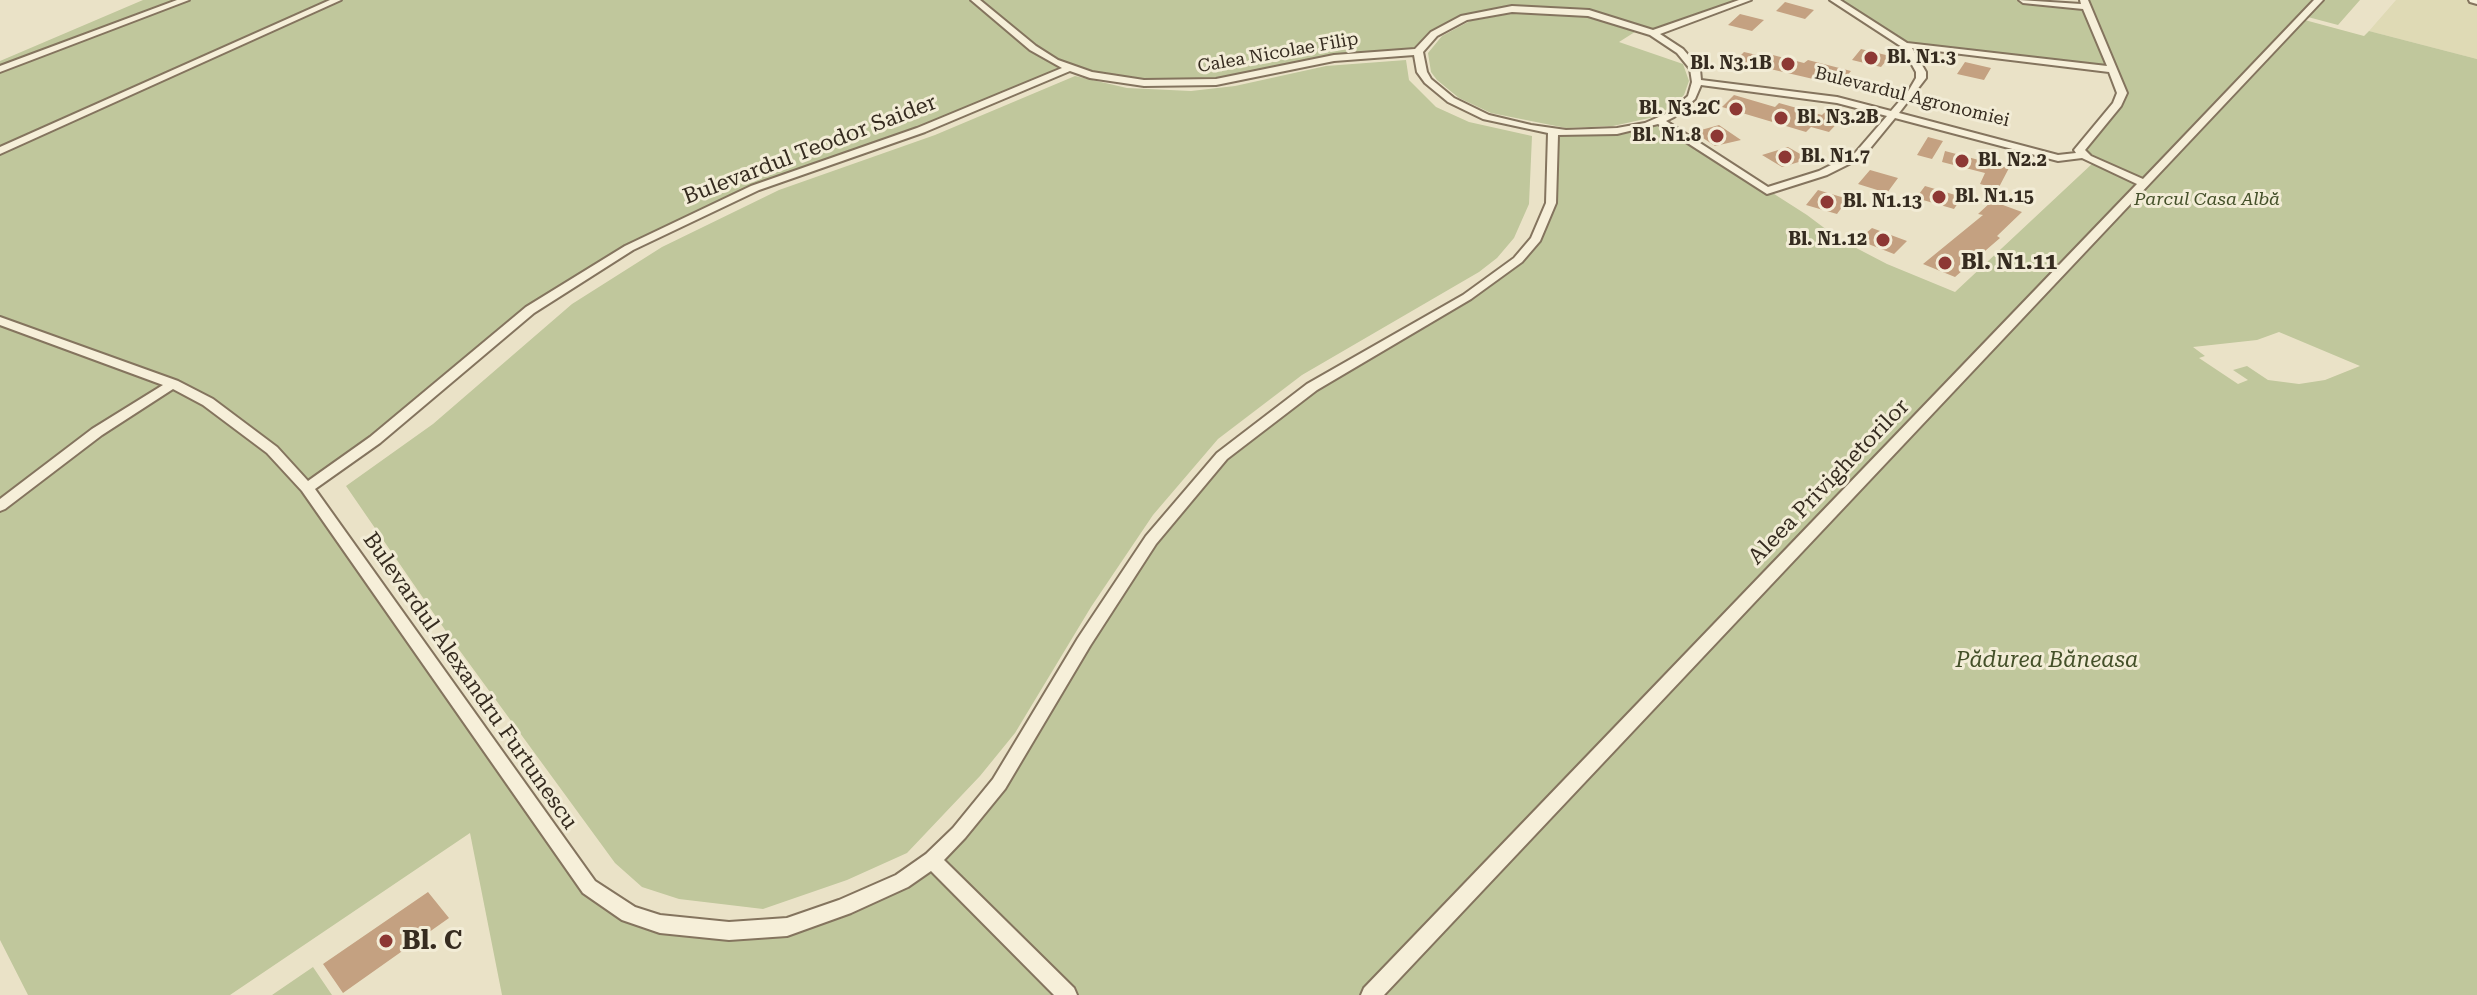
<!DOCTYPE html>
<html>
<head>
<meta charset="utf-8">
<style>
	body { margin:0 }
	canvas { display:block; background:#eae2c7 }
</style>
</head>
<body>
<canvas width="2477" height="995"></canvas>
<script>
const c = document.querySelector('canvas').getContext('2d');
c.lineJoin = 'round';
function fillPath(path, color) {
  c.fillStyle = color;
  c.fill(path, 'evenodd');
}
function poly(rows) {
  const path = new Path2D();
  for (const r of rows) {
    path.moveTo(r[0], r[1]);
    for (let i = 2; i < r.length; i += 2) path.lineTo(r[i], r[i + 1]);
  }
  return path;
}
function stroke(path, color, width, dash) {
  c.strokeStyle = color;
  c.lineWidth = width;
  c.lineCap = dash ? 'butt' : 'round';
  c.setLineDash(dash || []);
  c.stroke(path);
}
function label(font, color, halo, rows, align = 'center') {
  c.font = font + ' "Roboto Serif",serif';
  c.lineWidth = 6;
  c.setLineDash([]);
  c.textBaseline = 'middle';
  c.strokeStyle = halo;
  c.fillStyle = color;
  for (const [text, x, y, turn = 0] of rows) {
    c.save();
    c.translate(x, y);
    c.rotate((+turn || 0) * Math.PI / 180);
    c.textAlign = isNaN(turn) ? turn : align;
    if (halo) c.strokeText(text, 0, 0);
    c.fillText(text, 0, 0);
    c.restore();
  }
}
fillPath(poly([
	[2396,0,2477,0,2477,59,2369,31]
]), '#dfdab5');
fillPath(poly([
	[143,0,1747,0,1653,33,1589,13,1512,9,1448,24,1418,52,1371,53,1216,82,1144,83,1069,68,921,130,798,172,676,223,530,310,307,488,589,887,629,914,787,927,902,881,959,833,1191,489,1264,421,1519,260,1546,218,1553,132,1599,132,1660,121,1807,215,1839,239,1887,264,1955,292,2094,162,2081,153,2121,99,2113,70,1905,45,1834,0,2023,0,2086,7,2084,0,2360,0,2338,25,2304,16,2301,19,2364,36,2369,31,2477,59,2477,995,502,995,470,833,230,995,28,995,0,940,0,61],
	[2279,332,2360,366,2325,380,2299,384,2268,380,2247,366,2233,370,2248,380,2238,384,2199,358,2205,356,2193,347,2257,340],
	[1515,13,1588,17,1638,30,1619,42,1683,64,1689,81,1684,95,1674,105,1654,117,1613,126,1566,128,1491,113,1459,98,1437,80,1431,72,1428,53,1442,36,1470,21],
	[1406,60,1409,80,1436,107,1469,122,1532,136,1529,204,1514,238,1497,258,1479,272,1302,375,1218,439,1153,515,1091,607,1015,733,980,776,907,853,847,880,763,909,679,899,642,887,615,863,452,640,346,486,433,424,572,304,662,247,779,190,935,135,1075,76,1127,88,1191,91,1235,86,1326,66],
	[313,967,332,995,272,995]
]), '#c0c79c');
fillPath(poly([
	[1785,2,1814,10,1805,19,1776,11],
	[1740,14,1764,20,1752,31,1728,25],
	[1861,49,1890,56,1881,67,1852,60],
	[1744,52,1761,56,1759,59,1765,53,1804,63,1808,60,1851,71,1839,85,1753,65,1748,70,1731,65],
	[1965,62,1991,68,1984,80,1957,74],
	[1734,95,1775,107,1779,103,1822,115,1826,111,1844,116,1829,132,1811,127,1806,132,1722,107],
	[1719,125,1741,140,1715,146,1694,132],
	[1928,137,1943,141,1932,159,1917,155],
	[1788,147,1809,159,1782,167,1762,155],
	[1945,151,2009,168,1998,189,1980,184,1985,173,1942,162],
	[1870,170,1898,178,1887,193,1858,184],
	[1925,186,1962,197,1954,209,1916,198],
	[1818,190,1848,199,1837,214,1806,205],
	[1992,201,2022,212,1997,236,2000,238,1955,277,1923,264,1983,215,1978,214],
	[1872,228,1907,241,1894,254,1858,240],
	[428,892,449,918,343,993,323,964]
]), '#c4a181');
const minor = poly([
	[177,0,189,0,0,72,0,66,177,0],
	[330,0,341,0,0,154,0,147,330,0],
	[971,0,980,0,1036,46,1058,60,1092,72,1144,80,1216,79,1334,55,1415,49,1431,32,1461,16,1512,6,1589,10,1653,30,1739,0,1751,0,1660,34,1683,49,1700,69,1701,80,1837,97,1891,111,1909,90,1916,78,1916,72,1902,47,1830,0,1840,0,1907,43,2107,66,2083,9,2023,3,2019,0,2081,4,2080,0,2088,0,2127,93,2121,106,2085,150,2091,156,2143,179,2314,0,2323,0,1384,995,1361,995,1364,988,2137,184,2082,158,2058,161,1895,118,1863,157,1827,175,1767,194,1658,124,1617,134,1558,135,1556,203,1540,241,1522,262,1471,299,1317,390,1227,459,1156,544,1090,646,1005,789,965,838,944,860,1074,988,1077,995,1054,995,931,871,908,887,851,913,787,936,729,940,660,933,622,920,583,893,302,491,267,453,203,405,173,389,102,435,5,509,0,511,0,499,92,429,163,385,0,325,0,317,178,381,213,399,277,447,308,481,370,437,526,307,625,246,751,186,917,128,1062,68,1030,50,971,0],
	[1512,12,1588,16,1650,35,1677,53,1690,69,1692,82,1688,96,1668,113,1645,123,1617,128,1566,130,1531,125,1489,115,1454,98,1431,79,1427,72,1423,52,1437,36,1467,20,1512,12],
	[1912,48,2109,72,2117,93,2113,103,2074,150,2076,153,2058,155,1899,113,1926,78,1926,72,1912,48],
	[1414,55,1417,72,1425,83,1448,102,1483,119,1548,133,1546,203,1531,238,1514,258,1463,295,1307,384,1217,453,1146,536,1078,638,993,779,953,828,926,854,896,875,839,900,787,918,729,922,660,915,635,907,595,881,315,489,380,443,534,313,633,250,759,190,925,132,1070,71,1090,78,1144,86,1216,85,1334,61,1414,55],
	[1701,85,1837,103,1887,116,1855,153,1819,171,1768,187,1666,121,1674,117,1695,99,1701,85],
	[2469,0,2477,0,2477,4,2470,2,2469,0]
]);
stroke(minor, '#84745e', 4);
fillPath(minor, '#f6efd9');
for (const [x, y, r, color] of [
	[1871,58,8,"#8d3834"],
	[1788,64,8,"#8d3834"],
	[1736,109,8,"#8d3834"],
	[1781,118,8,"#8d3834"],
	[1717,136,8,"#8d3834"],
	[1785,157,8,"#8d3834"],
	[1962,161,8,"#8d3834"],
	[1939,197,8,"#8d3834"],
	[1827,202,8,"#8d3834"],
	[1883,240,8,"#8d3834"],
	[1945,263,8,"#8d3834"],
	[386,941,8,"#8d3834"]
]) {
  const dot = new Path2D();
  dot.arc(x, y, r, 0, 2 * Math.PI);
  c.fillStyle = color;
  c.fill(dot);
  stroke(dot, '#f2ecd6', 3);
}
label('18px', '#362c20', '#f2ecd6', [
	["Calea Nicolae Filip",1278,53,-10],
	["Bulevardul Agronomiei",1912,97,14]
]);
label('bold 18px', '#362c20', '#f2ecd6', [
	["Bl. N1.3",1887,58],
	["Bl. N3.1B",1772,64,"right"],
	["Bl. N3.2C",1720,109,"right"],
	["Bl. N3.2B",1797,118],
	["Bl. N1.8",1701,136,"right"],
	["Bl. N1.7",1801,157],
	["Bl. N2.2",1978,161],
	["Bl. N1.15",1955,197],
	["Bl. N1.13",1843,202],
	["Bl. N1.12",1867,240,"right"]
], 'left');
label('italic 18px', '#445029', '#f2ecd6', [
	["Parcul Casa Albă",2207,200]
]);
label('22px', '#362c20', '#f2ecd6', [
	["Bulevardul Teodor Saider",810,150,-21],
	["Aleea Privighetorilor",1829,482,-46],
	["Bulevardul Alexandru Furtunescu",470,681,55]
]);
label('bold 22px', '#362c20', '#f2ecd6', [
	["Bl. N1.11",1961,263]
], 'left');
label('italic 22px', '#445029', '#f2ecd6', [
	["Pădurea Băneasa",2047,661]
]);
label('bold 26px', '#362c20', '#f2ecd6', [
	["Bl. C",402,941]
], 'left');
</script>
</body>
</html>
